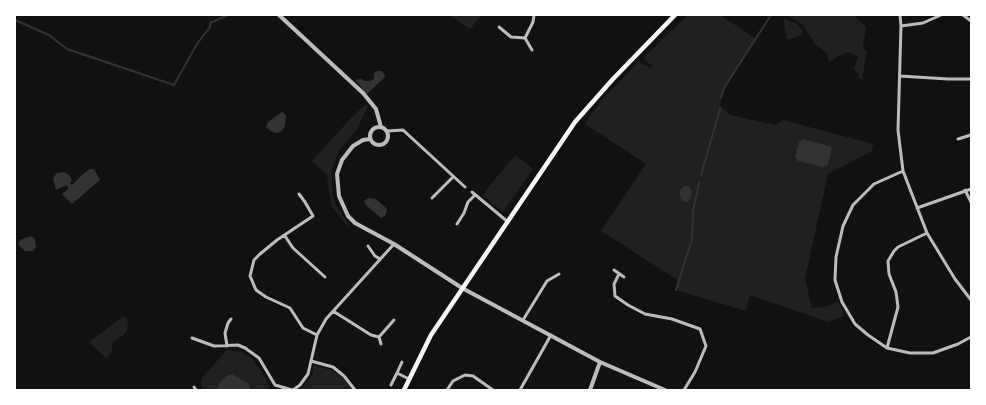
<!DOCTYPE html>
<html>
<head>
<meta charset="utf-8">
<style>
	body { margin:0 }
	#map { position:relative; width:986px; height:405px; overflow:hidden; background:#111; font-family:Georgia,serif }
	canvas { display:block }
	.frame { position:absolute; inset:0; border:16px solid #fff; pointer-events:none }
</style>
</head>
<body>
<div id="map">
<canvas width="986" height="405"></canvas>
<div class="frame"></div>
</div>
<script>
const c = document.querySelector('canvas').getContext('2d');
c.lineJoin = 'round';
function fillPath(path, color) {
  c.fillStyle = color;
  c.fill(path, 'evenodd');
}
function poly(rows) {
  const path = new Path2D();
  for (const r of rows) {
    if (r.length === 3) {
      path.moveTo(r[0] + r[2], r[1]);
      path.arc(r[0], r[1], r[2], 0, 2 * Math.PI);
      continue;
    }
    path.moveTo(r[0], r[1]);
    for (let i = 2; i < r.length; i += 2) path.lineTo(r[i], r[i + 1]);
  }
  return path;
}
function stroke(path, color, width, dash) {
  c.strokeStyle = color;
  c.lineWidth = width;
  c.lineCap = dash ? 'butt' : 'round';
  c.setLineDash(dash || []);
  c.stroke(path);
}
fillPath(poly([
	[449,15,482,15,470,29],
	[688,15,720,15,756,39,724,88,720,105,730,115,775,125,783,120,873,144,872,151,828,174,805,279,812,308,825,307,839,302,844,316,828,322,750,295,746,311,676,290,679,281,601,231,646,164,585,124,598,104,638,62,651,68,652,65,645,61,644,57],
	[788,15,853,15,866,27,863,47,867,52,862,79,858,78,859,74,854,69,858,57,850,52,840,55,830,62,828,59,828,54,814,43,803,25],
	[783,18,797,24,803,31,802,35,787,40],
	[366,104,368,106,356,131,338,152,332,170,332,193,336,205,349,224,347,226,331,205,327,175,312,161,351,118],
	[515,155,533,169,503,212,482,195],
	[123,316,128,319,127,331,124,335,113,342,112,350,107,359,89,342],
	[227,350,242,352,254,360,270,386,266,390,251,390,247,383,232,374,226,376,219,383,217,390,202,390,201,379],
	[313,365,331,370,342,377,352,390,300,390,309,380,313,373]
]), '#202020');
fillPath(poly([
	[377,71,382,71,385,75,384,78,367,94,355,80,361,79,365,81,370,81,374,79,374,73],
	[282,112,286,115,285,126,282,131,278,133,272,132,266,127,268,122],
	[803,139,832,147,828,165,823,167,798,161,795,157,799,142],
	[90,169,94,169,100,180,72,204,62,194,68,189,68,186,65,186,56,190,53,178,57,173,63,172,68,174,72,180,70,183,72,185,83,174],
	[684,186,689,186,691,190,692,195,688,202,682,201,680,196,679,191],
	[369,198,376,199,385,207,387,210,385,216,381,218,366,205,364,201],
	[31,236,35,239,36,247,33,251,25,251,18,244,20,240],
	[232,374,248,383,251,390,235,389,234,390,217,390,219,383,226,376]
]), '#333');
stroke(poly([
	[15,20,49,35,67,49,174,85,197,44,210,27,210,23,228,15],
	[721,98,724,88,771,15],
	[701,175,720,109],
	[676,290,692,239,693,211,699,183]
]), '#333', 2);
stroke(poly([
	[900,15,901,26,898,130,903,171,927,233,955,279,971,300],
	[963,15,971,21],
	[901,26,923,23,941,15],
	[499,27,511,37,525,38,533,22,534,15],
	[525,38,532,50],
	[900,76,948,79,971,79],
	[387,131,403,130,465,187],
	[958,139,971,135],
	[903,171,874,184,853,205,843,226,836,257,835,280,842,302,855,324,868,335,887,348,910,353,933,353,958,344,971,337],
	[965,190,971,202],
	[472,192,508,222],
	[299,194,305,202,313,216,277,240,260,254,254,260,250,276,256,290,266,297,290,308,303,328,317,335],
	[432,198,453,177],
	[917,208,971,189],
	[457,224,464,213,468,202,475,195],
	[285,236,293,248,325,277],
	[368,246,375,256,380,259],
	[614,270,624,277],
	[619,274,614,284,615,296,628,305,645,314,672,319,700,329,706,346,695,372,684,390],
	[333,311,371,335,379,337],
	[523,320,547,281,559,274],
	[192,338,214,346,238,345,245,348,259,358,275,385,292,390],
	[381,344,379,337,394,320],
	[227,346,225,333,228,323,231,319],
	[887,348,898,307,896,292,889,274,888,261,894,251,898,247,927,233],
	[311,361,333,367,344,376,355,390],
	[397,373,402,362],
	[391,385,397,373,409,379],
	[194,387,196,390],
	[293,390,300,385,308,374,317,335,326,319,394,244],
	[447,390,453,381,465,375,473,376,493,390],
	[520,390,551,335]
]), '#bcbcbc', 3);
stroke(poly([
	[279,15,363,93,376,109,381,127],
	[379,136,9],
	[370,139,363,140,353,146,342,160,337,174,339,196,348,216,355,223,394,244,462,288,600,362,665,390],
	[590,390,600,362]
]), '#bcbcbc', 4);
stroke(poly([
	[404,390,431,335,575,122,613,79,675,15]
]), '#f5f5f5', 4.5);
</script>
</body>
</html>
